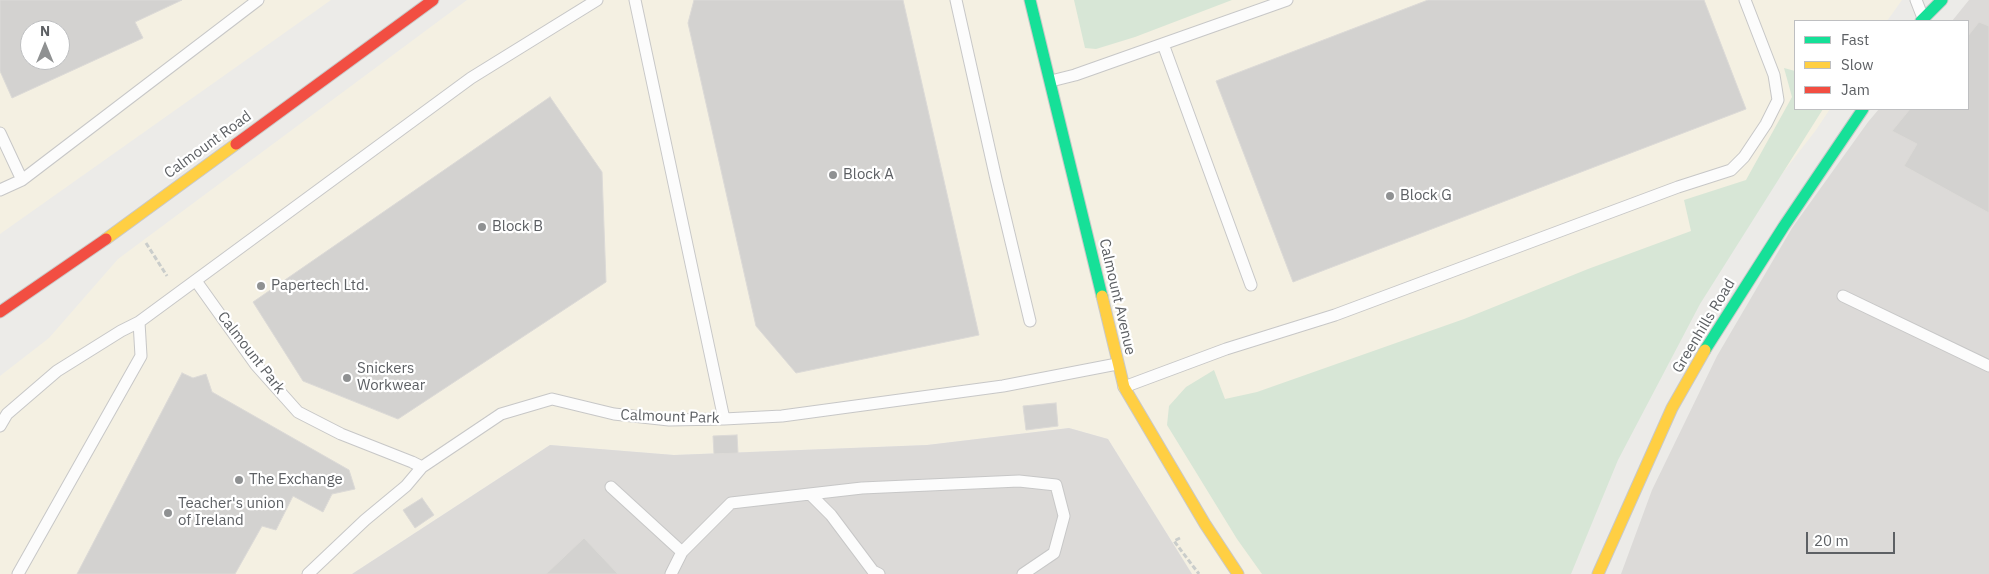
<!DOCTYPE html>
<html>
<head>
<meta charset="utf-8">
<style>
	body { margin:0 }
	#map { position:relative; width:1989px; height:574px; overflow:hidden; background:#ecebe8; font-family:"IBM Plex Sans",sans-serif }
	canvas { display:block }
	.legend { position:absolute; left:1794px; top:20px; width:175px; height:90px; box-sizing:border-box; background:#fff; border:1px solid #bebfc1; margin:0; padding:6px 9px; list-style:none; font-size:15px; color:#5d6064 }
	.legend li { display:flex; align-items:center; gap:10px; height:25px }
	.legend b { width:25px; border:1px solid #bebfc1 }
	.north { position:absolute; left:20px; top:20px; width:50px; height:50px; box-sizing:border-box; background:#fff; border:1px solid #bebfc1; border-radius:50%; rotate:0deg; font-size:14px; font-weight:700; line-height:20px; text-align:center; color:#5d6064 }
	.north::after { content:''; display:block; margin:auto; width:18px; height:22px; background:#8f9192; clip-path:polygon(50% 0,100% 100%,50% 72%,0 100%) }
	.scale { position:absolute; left:1806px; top:532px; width:89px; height:22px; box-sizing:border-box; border:2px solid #5d6064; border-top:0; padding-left:6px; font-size:15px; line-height:18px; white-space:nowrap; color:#5d6064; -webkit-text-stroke:4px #fff; paint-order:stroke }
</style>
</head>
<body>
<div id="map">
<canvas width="1989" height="574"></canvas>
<ul class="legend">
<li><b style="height:6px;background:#16e098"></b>Fast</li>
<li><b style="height:6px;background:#ffcf43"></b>Slow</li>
<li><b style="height:6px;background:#f24e42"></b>Jam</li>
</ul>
<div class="north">N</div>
<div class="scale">20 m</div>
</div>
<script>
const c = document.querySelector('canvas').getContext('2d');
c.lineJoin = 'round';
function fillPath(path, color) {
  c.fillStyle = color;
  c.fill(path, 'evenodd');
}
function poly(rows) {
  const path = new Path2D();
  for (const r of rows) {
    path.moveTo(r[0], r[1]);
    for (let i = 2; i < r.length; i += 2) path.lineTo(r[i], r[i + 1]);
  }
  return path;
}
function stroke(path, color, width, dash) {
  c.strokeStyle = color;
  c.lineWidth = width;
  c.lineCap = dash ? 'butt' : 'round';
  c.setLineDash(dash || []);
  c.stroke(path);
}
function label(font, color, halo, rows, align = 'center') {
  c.font = font + ' "IBM Plex Sans",sans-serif';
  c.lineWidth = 4.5;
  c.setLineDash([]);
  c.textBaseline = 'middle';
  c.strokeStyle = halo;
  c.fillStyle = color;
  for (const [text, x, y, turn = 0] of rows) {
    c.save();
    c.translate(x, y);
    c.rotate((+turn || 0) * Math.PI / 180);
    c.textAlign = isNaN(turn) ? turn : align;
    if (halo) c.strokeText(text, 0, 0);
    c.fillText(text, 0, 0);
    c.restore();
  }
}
fillPath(poly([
	[0,0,331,0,0,234],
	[30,30,60,30,60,60,30,60],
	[467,0,1902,0,1887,21,1795,21,1795,109,1830,109,1816,130,1650,344,1299,574,1192,574,1108,439,1069,428,927,445,674,455,550,445,352,574,0,574,0,376,49,338,118,259]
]), '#f4f0e2');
fillPath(poly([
	[1969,0,1989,0,1989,574,1621,574,1652,490,1717,356,1792,228,1868,122,1879,109,1968,109,1968,21,1952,21],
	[1069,428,1108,439,1192,574,352,574,550,445,674,455,927,445]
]), '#dcdad8');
fillPath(poly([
	[1074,0,1232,0,1135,37,1096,49,1085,48],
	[1784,68,1795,71,1795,109,1823,109,1700,304,1618,460,1571,574,1262,574,1237,539,1167,425,1169,406,1186,387,1214,370,1225,399,1257,392,1464,319,1588,269,1691,231,1684,200,1746,180,1792,97]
]), '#d7e6d6');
const building = poly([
	[0,0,182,0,135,22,143,38,12,98,0,71,0,0],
	[30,30,60,30,60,60,30,60,30,30],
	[694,0,903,0,979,335,796,373,756,326,688,23,694,0],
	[1428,0,1704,0,1746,109,1293,282,1216,81,1428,0],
	[1979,22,1989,26,1989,213,1904,166,1917,144,1892,131,1910,109,1968,109,1968,36,1979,22],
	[550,97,602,172,606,282,398,419,303,381,253,302,550,97],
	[182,373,193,378,206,374,212,392,349,470,355,489,332,494,323,512,293,496,276,530,262,526,235,574,77,574,182,373],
	[1056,403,1058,426,1026,430,1023,406,1056,403],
	[737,435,738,453,714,454,713,436,737,435],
	[422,498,434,515,415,528,403,510,422,498],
	[584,538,618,574,546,574,584,538]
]);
fillPath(building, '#d3d2d0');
stroke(building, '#dcdad7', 1);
const lane = poly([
	[635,0,724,419],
	[956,0,996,179,1030,321],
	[1916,0,1923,18],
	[1163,44,1251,285],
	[1051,81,1075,75,1287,0],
	[0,133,22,180],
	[0,190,22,180,258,0],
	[196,281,256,365,298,412,341,434,412,462,422,467,501,414,552,399,614,414,669,420,724,419,782,416,1003,386,1117,364],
	[1843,296,1989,366],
	[1124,387,1226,349,1335,315,1678,187,1731,170,1744,157,1766,124,1778,100,1774,75,1745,0],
	[0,426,7,414,57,371,121,331,139,322],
	[611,487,682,552,671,574],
	[810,494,831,515,873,571,879,574],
	[682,552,731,503,862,488,1019,481,1056,485,1064,516,1054,553,1023,574],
	[18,574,141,356,139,322,471,78,597,0],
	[308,574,365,520,406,486,422,467]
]);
const fast = poly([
	[1030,0,1102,296],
	[1921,21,1942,0],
	[1705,350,1784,226,1863,109]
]);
const slow = poly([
	[106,239,236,144],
	[1102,296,1124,387,1205,524,1238,574],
	[1598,574,1672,408,1705,350]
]);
const jam = poly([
	[236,144,433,0],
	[0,312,106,239]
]);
stroke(lane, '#c7c7c7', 13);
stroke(fast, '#c9c9c8', 13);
stroke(slow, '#c9c9c8', 13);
stroke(jam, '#c9c9c8', 13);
stroke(poly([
	[146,243,167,276],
	[1180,538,1174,541,1199,574]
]), '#cacdcb', 3, [5, 2.5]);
stroke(lane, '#fcfcfc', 11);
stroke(fast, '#16e098', 11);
stroke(slow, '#ffcf43', 11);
stroke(jam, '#f24e42', 11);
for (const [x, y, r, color] of [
	[833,175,5,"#8f9192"],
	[1390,196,5,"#8f9192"],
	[482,227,5,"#8f9192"],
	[261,286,5,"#8f9192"],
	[347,378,5,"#8f9192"],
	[239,480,5,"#8f9192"],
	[168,513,5,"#8f9192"]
]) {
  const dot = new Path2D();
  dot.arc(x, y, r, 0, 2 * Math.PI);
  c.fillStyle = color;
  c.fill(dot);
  stroke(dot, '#fff', 2);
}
label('15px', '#5d6064', '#fff', [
	["Calmount Road",208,145,-36],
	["Calmount Avenue",1117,297,77],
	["Greenhills Road",1704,326,-59],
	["Calmount Park",251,353,52],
	["Calmount Park",670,417,2]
]);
label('15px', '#5d6064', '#fff', [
	["Block A",843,175],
	["Block G",1400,196],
	["Block B",492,227],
	["Papertech Ltd.",271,286],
	["Snickers",357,369],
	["Workwear",357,386],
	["The Exchange",249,480],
	["Teacher's union",178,504],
	["of Ireland",178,521]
], 'left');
</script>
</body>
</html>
